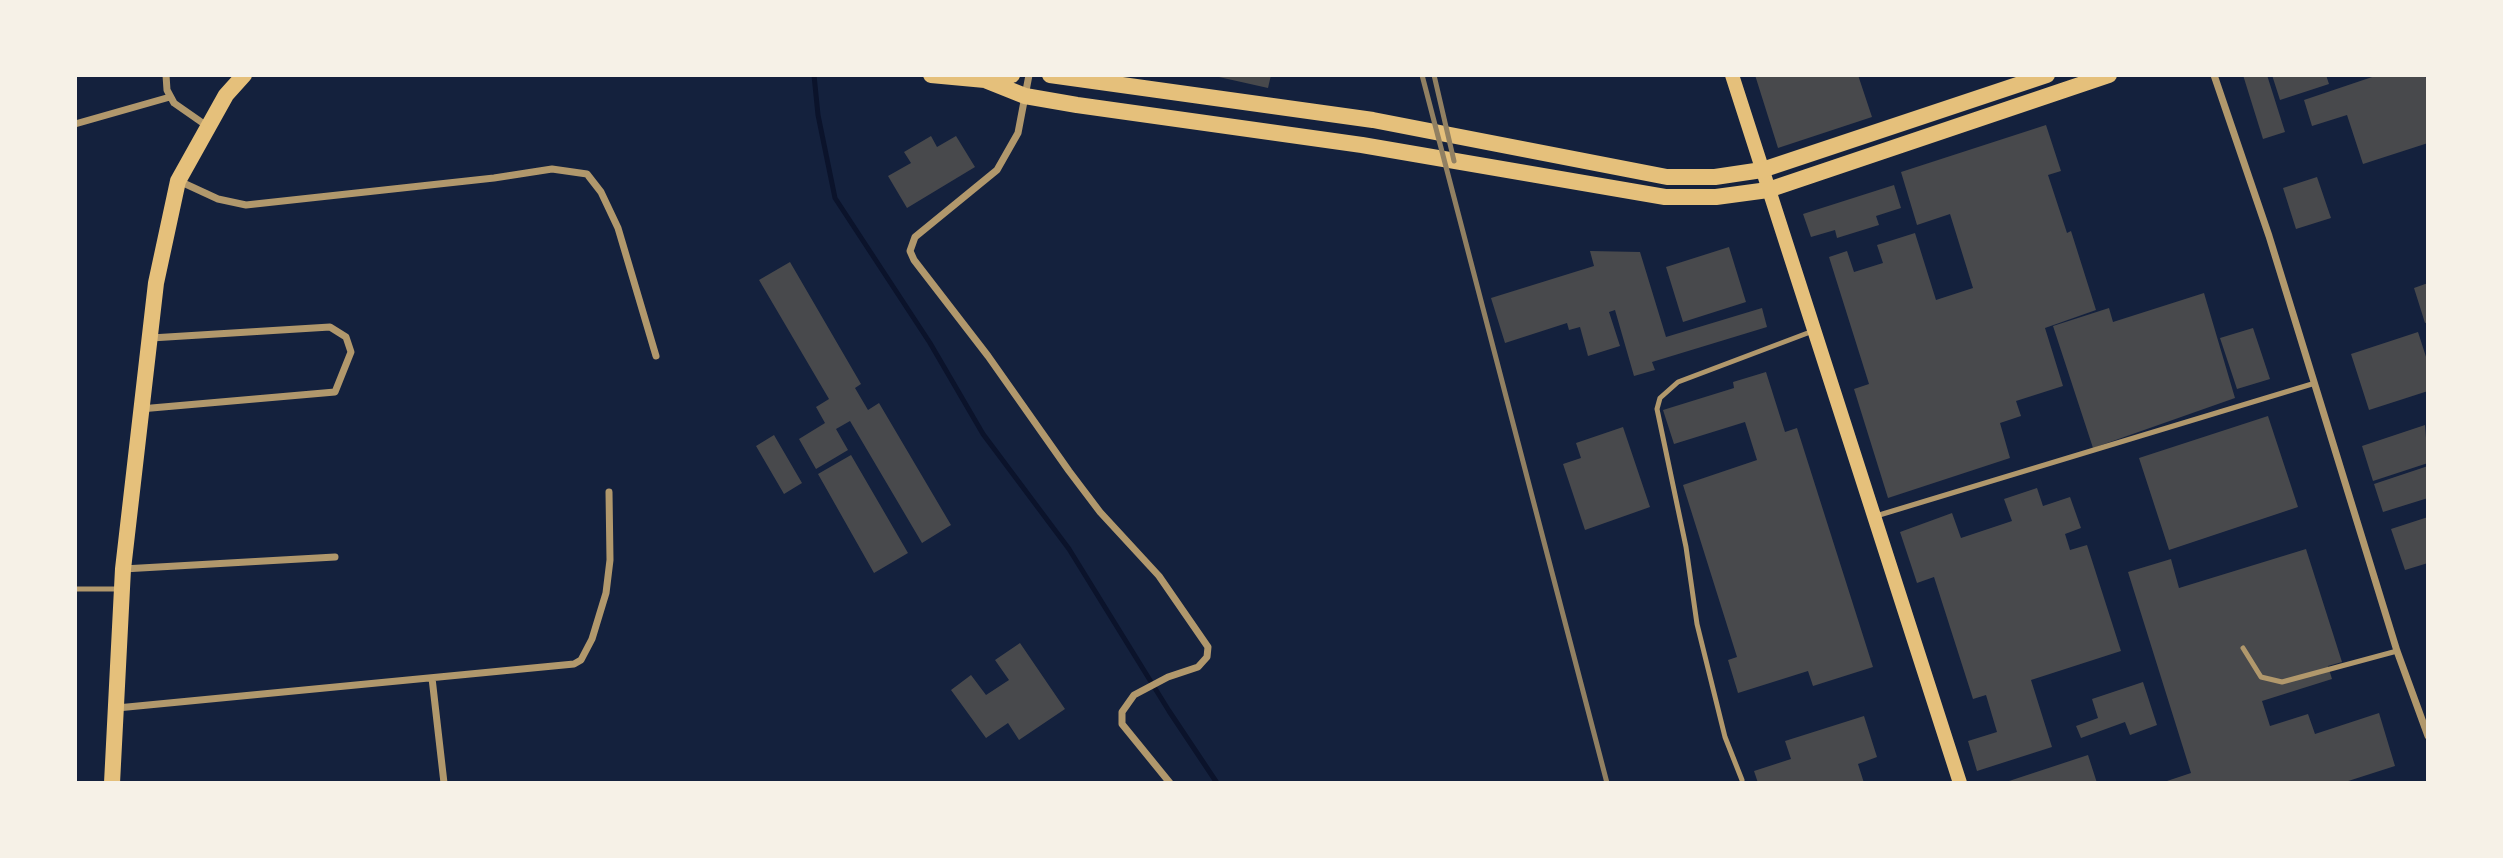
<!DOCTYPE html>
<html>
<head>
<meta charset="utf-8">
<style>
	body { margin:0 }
	#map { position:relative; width:2503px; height:858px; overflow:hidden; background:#14213d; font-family:"Fira Sans Condensed",sans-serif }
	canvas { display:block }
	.frame { position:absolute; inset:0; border:77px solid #f6f1e7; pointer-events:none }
</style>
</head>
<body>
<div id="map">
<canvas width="2503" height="858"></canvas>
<div class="frame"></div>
</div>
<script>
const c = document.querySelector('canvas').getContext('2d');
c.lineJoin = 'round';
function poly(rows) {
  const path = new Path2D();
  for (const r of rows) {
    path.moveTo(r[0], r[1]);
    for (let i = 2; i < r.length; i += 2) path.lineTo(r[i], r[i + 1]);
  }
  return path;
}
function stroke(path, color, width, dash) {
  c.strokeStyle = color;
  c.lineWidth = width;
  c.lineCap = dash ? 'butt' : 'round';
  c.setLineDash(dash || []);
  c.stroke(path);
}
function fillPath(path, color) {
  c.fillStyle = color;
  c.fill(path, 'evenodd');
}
stroke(poly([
	[814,75,818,115,835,198,930,343,983,434,1069,549,1169,711,1217,783]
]), '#0b132b', 5);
fillPath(poly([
	[1210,75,1271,75,1268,88],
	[1755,75,1858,75,1872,117,1778,148],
	[2243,75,2267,75,2285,132,2263,139],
	[2272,75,2326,75,2329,84,2280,100],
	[2378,75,2425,75,2428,85,2428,143,2363,164,2347,115,2312,126,2304,100],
	[2046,125,2061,171,2048,175,2067,233,2071,231,2096,310,2045,328,2063,386,2016,401,2021,416,2000,423,2010,458,1888,498,1854,389,1869,384,1829,257,1847,251,1854,272,1883,263,1877,245,1915,233,1936,300,1973,288,1950,214,1917,225,1901,172],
	[931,136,937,147,956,136,975,167,907,208,888,176,911,163,904,152],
	[2317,177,2331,218,2296,229,2283,188],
	[1894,185,1901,208,1876,216,1879,225,1837,238,1835,230,1811,237,1803,214],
	[1729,247,1746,302,1683,322,1666,267],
	[1590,251,1640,252,1666,337,1762,308,1767,327,1652,362,1655,370,1634,376,1615,310,1609,312,1620,346,1588,356,1580,327,1569,330,1567,323,1505,343,1491,298,1594,266],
	[790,262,861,384,855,388,868,410,879,403,951,525,922,543,850,421,836,429,848,450,816,469,799,439,825,423,816,407,829,399,759,280],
	[2428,283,2428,322,2425,323,2414,288],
	[2204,293,2235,398,2093,448,2053,326,2109,308,2113,322],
	[2253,328,2270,379,2237,389,2220,338],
	[2418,332,2428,363,2428,391,2369,410,2351,354],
	[1766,372,1785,432,1797,428,1873,667,1813,686,1808,671,1738,693,1728,660,1737,657,1683,485,1757,460,1745,422,1674,444,1663,410,1734,388,1733,382],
	[2268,416,2298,507,2169,550,2139,458],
	[2425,425,2428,463,2373,481,2362,446],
	[1623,427,1650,507,1585,530,1563,464,1581,458,1576,443],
	[774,435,802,483,784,494,756,446],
	[851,455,908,553,874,573,818,474],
	[2428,466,2428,498,2383,512,2374,484],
	[2037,488,2043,506,2070,497,2081,528,2065,534,2070,550,2087,545,2121,651,2031,680,2052,747,1977,771,1968,741,1997,732,1986,695,1973,699,1934,577,1917,583,1900,532,1952,513,1961,538,2012,521,2004,499],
	[2428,517,2428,563,2405,570,2391,529],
	[2306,549,2342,662,2328,666,2332,679,2262,701,2270,726,2308,714,2315,734,2379,713,2395,766,2342,783,2161,783,2191,773,2128,572,2171,559,2179,588],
	[1020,643,1065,709,1019,740,1008,723,986,738,951,690,971,675,986,695,1009,680,995,660],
	[2143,682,2157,725,2130,735,2125,722,2081,738,2076,726,2098,718,2092,699],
	[1864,716,1877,757,1858,764,1864,783,1758,783,1754,771,1791,759,1785,741],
	[2088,755,2097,783,2006,783,2006,782]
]), '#48494c');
stroke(poly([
	[1876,516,2312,384],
	[75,589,120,589],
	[2243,648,2261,677,2282,682,2397,651],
	[1742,780,1725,737,1697,624,1686,547,1657,409,1660,398,1678,382,1813,331]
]), '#b1986c', 5);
stroke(poly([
	[166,75,167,90,174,103,207,126],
	[1029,75,1018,133,997,170,915,237,910,251,914,260,988,356,1069,471,1100,512,1159,576,1208,647,1207,657,1198,667,1168,677,1134,695,1122,712,1122,724,1170,783],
	[2214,75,2269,236,2397,651,2428,736],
	[75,124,170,97],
	[179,181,218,199,246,205,494,178,552,169,587,174,601,192,618,228,656,356],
	[140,409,335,392,351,352,346,337,330,327,151,338],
	[123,569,335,557],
	[432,678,444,783],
	[117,708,574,664,581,660,592,639,606,593,610,560,609,492]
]), '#b1986c', 7);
stroke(poly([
	[1732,75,1960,783]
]), '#e5c07b', 14);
stroke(poly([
	[931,75,985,80,1012,75],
	[1050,75,1373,120,1667,177,1715,177,1762,170,2047,75],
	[985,80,1025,96,1077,105,1362,145,1665,197,1716,197,1768,190,2109,75],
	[112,783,123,569,156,283,178,181,226,95,244,75]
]), '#e5c07b', 16);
stroke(poly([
	[1422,75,1607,783],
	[1434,75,1454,161]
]), '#918062', 5);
</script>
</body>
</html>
